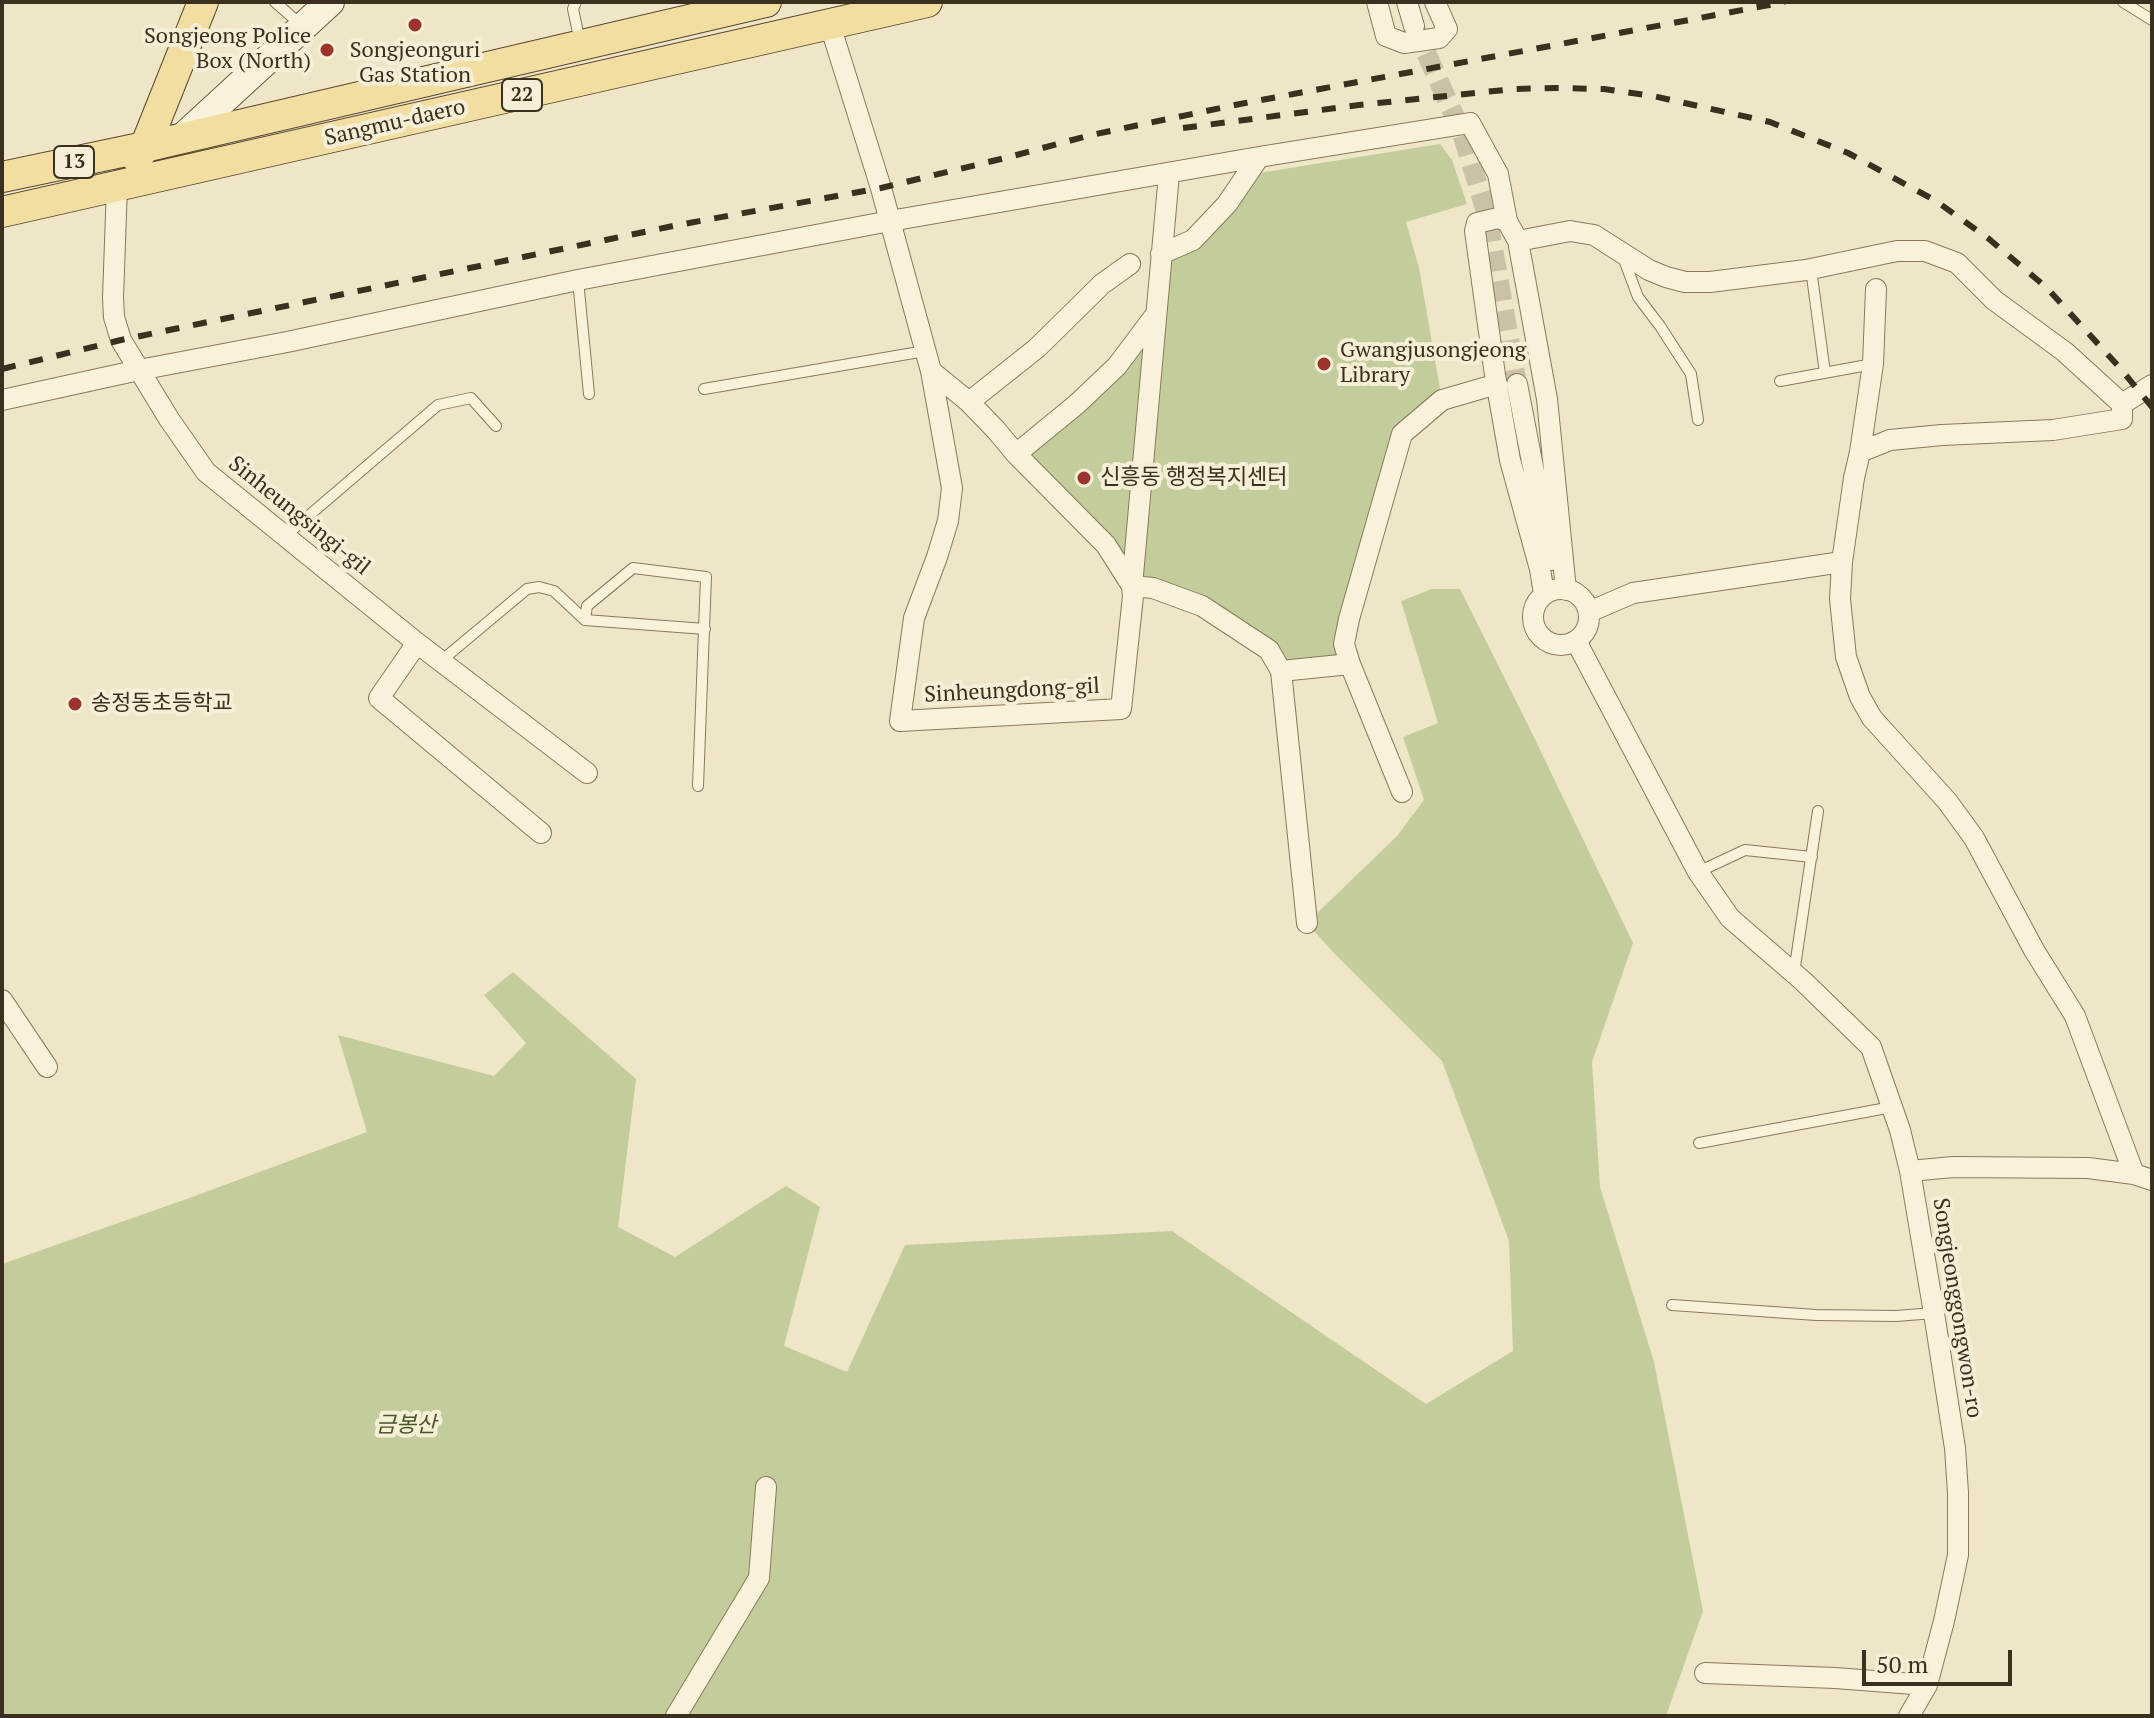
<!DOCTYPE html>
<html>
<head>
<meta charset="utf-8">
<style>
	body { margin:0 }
	#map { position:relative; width:2154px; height:1718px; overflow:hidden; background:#efe6c7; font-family:"PT Serif",serif }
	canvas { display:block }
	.frame { position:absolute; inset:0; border:4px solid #3b2f20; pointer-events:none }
	.scale { position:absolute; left:1862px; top:1650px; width:150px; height:36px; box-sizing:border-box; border:4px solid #3b2f20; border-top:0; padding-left:10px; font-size:24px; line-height:28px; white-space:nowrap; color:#3b2f20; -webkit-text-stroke:6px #f6efd7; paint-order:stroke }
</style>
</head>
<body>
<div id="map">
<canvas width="2154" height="1718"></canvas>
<div class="frame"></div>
<div class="scale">50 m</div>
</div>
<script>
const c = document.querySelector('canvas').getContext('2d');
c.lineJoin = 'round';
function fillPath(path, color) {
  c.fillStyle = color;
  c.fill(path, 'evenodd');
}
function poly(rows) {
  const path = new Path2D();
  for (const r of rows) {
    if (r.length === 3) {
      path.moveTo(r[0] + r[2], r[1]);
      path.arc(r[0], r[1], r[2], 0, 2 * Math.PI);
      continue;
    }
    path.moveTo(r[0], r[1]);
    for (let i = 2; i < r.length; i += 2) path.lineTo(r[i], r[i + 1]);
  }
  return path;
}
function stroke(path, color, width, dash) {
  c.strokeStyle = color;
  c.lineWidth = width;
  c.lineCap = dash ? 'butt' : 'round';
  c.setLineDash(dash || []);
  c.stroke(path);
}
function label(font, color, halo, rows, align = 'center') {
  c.font = font + ' "PT Serif","Noto Sans KR",serif';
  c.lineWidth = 8;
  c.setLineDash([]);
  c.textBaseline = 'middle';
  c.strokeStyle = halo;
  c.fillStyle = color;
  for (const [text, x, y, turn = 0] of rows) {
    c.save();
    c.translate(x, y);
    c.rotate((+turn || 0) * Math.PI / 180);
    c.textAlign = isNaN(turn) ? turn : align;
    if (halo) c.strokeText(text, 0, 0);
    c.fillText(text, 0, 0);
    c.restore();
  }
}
fillPath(poly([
	[1440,144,1452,160,1467,204,1406,222,1419,268,1442,400,1402,434,1349,619,1350,664,1281,671,1269,650,1153,588,1016,454,1156,314,1161,254,1193,240,1246,175],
	[1432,589,1460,589,1530,729,1633,943,1592,1062,1600,1187,1654,1362,1703,1611,1666,1716,2,1716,2,1264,195,1196,367,1132,338,1035,494,1076,526,1043,484,995,513,972,636,1079,618,1227,675,1257,786,1186,820,1207,784,1346,847,1372,905,1245,1172,1231,1426,1404,1513,1351,1509,1241,1442,1061,1332,951,1307,923,1397,836,1424,800,1403,737,1438,723,1401,601]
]), '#c3cd9b');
stroke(poly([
	[1414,26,1462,133,1487,215,1517,384]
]), '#cbc1a6', 20, [20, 10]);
const lane = poly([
	[275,2,300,24],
	[576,2,573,9,580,42],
	[2123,2,2152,20],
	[1623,257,1638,297,1660,326,1691,374,1698,420],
	[1811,269,1825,373],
	[578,280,589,394],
	[1780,381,1873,364],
	[704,389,925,351],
	[285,536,438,405,471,398,496,426],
	[585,620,587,606,633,568,706,577,698,786],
	[441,661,527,589,539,587,554,591,585,620,705,629],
	[1698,872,1745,850,1812,857],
	[1794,973,1818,811],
	[1699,1143,1892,1107],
	[1672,1305,1816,1315,1896,1316,1934,1313]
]);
const street = poly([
	[1377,2,1386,36,1404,43,1439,38,1447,29,1435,2],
	[1407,2,1414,26],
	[830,25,881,188,931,371,952,488,948,521,937,557,914,618,900,721,1121,709,1133,596,1132,586,1106,545,1016,454,996,430,969,402,931,371],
	[1169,174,1132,586,1153,588,1202,606,1269,650,1281,671,1350,664,1344,644,1349,619,1402,434,1442,400,1497,384],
	[117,186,113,298,114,317,121,340,169,419,206,472,417,643,587,773],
	[1518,241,1570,231,1594,235,1649,270,1666,277,1685,282,1710,282,1806,270,1897,251,1925,251,1957,263,1994,300,2065,352,2122,404],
	[1161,254,1193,240,1227,204,1259,157],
	[1517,384,1551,560],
	[2,400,139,370,287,342,578,280,890,221,1259,157,1470,123,1498,174,1507,221],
	[969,402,1037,348,1102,284,1130,264],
	[2122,404,2122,419,2053,430,1942,435,1890,440,1860,452,1854,478,1842,562,1840,599,1846,657,1860,697,1872,718,1947,801,1974,838,2034,950,2075,1016,2134,1174],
	[2122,404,2152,385],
	[1860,452,1873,364,1876,289],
	[1016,454,1077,404,1117,366,1156,314],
	[1561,617,28],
	[1544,594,1540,569,1510,460,1495,375,1475,231,1477,223,1498,218,1507,221,1518,241,1547,399,1566,590],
	[1589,612,1633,593,1842,562],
	[1576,641,1698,872,1730,918,1803,981,1871,1047,1900,1130,1910,1171,1934,1313,1955,1448,1958,1493,1958,1555,1944,1621,1927,1685,1909,1716],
	[417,643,379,698,541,833],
	[1350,664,1402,792],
	[1281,671,1307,923],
	[2,1000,47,1067],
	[1910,1171,1953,1167,2088,1168,2134,1174,2152,1180],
	[1705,1673,1835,1678,1927,1685],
	[676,1716,759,1578,766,1487]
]);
const secondary = poly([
	[182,138,330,2]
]);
const primary = poly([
	[137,158,145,147,203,2],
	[2,177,145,147,766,2],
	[2,212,927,2]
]);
stroke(lane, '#8b785c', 12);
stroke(street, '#8b785c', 22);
stroke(secondary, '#6d5a3f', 30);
stroke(primary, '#594630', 32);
stroke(lane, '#f9f2db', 10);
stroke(street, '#f9f2db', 20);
stroke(secondary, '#f9f2db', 28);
stroke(primary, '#f1dea0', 30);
stroke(poly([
	[1183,128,1359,105,1514,89,1555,88,1604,89,1653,96,1770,122,1848,153,1936,201,1989,239,2047,288,2120,368,2152,407],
	[2,369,121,340,678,225,881,188,1009,157,1091,135,1240,104,1785,2]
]), '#3b2f20', 6, [14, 14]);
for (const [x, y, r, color] of [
	[415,25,8,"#9a342c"],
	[327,50,8,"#9a342c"],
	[1324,364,8,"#9a342c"],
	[1084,478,8,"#9a342c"],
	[75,704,8,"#9a342c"]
]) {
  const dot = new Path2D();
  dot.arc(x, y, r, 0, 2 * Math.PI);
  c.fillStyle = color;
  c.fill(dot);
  stroke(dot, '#f6efd7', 3);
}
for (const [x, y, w] of [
	[522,95,40],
	[74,162,40]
]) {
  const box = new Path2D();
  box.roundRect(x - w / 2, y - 16, w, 32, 6);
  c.fillStyle = '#f6efd7';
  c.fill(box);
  stroke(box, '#3b2f20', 2);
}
label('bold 20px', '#3b2f20', null, [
	["22",522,95],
	["13",74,162]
]);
label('22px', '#3b2f20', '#f6efd7', [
	["Songjeong Police",311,37,"right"],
	["Box (North)",311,62,"right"],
	["Songjeonguri",415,51,"center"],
	["Gas Station",415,76,"center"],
	["Gwangjusongjeong",1340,351],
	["Library",1340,376],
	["신흥동 행정복지센터",1100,478],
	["송정동초등학교",91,704]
], 'left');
label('22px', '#3b2f20', '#f6efd7', [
	["Sangmu-daero",395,123,-13],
	["Sinheungsingi-gil",299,516,39],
	["Sinheungdong-gil",1012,691,-3],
	["Songjeonggongwon-ro",1957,1308,81]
]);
label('italic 22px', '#475727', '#f6efd7', [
	["금봉산",406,1426]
]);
</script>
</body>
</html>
